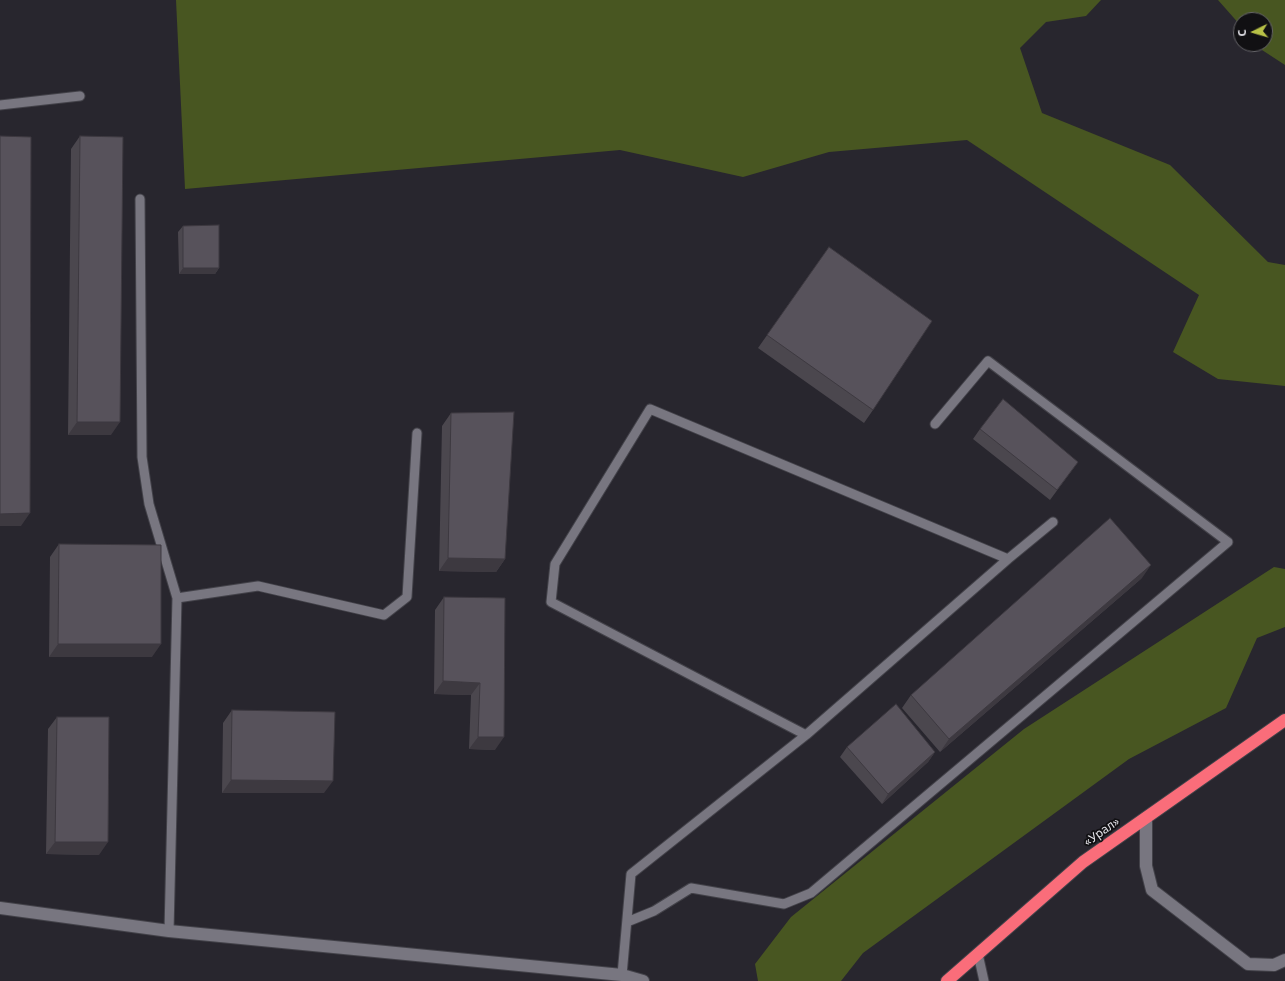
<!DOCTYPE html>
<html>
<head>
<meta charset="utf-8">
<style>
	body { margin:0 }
	#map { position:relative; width:1285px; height:981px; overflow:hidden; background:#28262e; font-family:"Noto Sans",sans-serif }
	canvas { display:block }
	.north { position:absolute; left:1233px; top:12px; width:40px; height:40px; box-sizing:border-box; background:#111013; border:1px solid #656468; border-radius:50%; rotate:265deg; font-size:11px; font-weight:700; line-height:16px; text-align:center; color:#e3e2e8 }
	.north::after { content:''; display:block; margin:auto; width:14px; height:18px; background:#b8c147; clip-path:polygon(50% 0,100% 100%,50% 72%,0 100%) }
</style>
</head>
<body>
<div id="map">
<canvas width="1285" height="981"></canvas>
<div class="north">С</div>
</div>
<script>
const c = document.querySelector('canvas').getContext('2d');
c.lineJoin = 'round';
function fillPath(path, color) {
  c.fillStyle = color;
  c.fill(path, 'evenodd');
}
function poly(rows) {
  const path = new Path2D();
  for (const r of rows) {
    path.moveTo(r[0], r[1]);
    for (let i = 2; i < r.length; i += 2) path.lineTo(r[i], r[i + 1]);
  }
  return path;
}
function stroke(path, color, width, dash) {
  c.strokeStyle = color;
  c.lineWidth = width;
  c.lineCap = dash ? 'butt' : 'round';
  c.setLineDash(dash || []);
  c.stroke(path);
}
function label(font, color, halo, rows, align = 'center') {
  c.font = font + ' "Noto Sans",sans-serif';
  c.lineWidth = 3.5;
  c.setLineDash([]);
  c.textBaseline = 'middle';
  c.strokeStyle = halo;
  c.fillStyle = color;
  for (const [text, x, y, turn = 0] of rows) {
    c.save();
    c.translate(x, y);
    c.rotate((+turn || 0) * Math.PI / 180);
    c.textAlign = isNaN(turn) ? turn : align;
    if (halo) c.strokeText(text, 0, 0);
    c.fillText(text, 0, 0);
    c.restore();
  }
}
fillPath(poly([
	[176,0,1101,0,1086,16,1046,22,1020,48,1042,113,1170,165,1268,262,1285,265,1285,386,1218,379,1173,352,1199,295,967,140,829,152,743,177,620,150,185,189],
	[1218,0,1285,0,1285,65,1262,50,1257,44,1265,44,1265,20,1241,20,1241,26],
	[1274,567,1285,569,1285,627,1257,638,1226,708,1129,759,863,953,841,981,758,981,755,964,791,917,1024,729]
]), '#485621');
const lane = poly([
	[0,105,80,96],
	[140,199,142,457,149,504,177,598],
	[806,735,551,602,555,564,650,409,1008,559],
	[627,922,654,911,691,888,784,904,811,893,1228,542,988,361,935,424],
	[169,931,177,598,258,586,384,615,407,597,417,433],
	[978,954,984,981],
	[622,975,631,874,806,735,1008,559,1053,522]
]);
const street = poly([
	[1146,818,1146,866,1152,890,1248,964,1274,965,1285,960],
	[0,908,169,931,622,975,643,981]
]);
const highway = poly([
	[947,981,1083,862,1285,720]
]);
stroke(lane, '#434249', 11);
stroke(street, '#434249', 14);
stroke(highway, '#434249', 14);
stroke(lane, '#787680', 9);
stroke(street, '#787680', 12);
stroke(highway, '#fa6d7a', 12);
fillPath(poly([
	[80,136,111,435,68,435,71,149],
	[183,226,219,268,215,274,179,274,178,232],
	[829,247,873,410,864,423,758,348],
	[451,413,505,559,496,572,439,571,442,426],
	[980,429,1078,462,1050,500,973,439],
	[59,544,152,657,49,657,50,557],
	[1142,578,940,752,902,708,911,695],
	[444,597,505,598,495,750,469,749,471,695,434,694,435,610],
	[232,710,324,793,222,793,223,723],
	[57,717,99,855,46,854,48,729],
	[847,747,935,752,928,762,882,804,840,757]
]), '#4b474e');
fillPath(poly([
	[183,268,219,268,215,274,179,274],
	[77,422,120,422,111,435,68,435],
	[30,513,21,526,0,526,0,514],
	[448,558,505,559,496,572,439,571],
	[1151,565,1142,578,940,752,949,739],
	[58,644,161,644,152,657,49,657],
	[443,681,480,683,471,695,434,694],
	[478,737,504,737,495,750,469,749],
	[935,752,928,762,882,804,888,794],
	[231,780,333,781,324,793,222,793],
	[55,842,108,842,99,855,46,854]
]), '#3d3940');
const building = poly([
	[0,136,31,137,30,513,0,514,0,136],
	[80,136,123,137,120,422,77,422,80,136],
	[219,225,219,268,183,268,183,226,219,225],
	[829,247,932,321,873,410,767,335,829,247],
	[1003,399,1078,462,1057,490,980,429,1003,399],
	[514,412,505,559,448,558,451,413,514,412],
	[1110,518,1151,565,949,739,911,695,1110,518],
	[59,544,161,545,161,644,58,644,59,544],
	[444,597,505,598,504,737,478,737,480,683,443,681,444,597],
	[896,704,935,752,888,794,847,747,896,704],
	[232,710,335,712,333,781,231,780,232,710],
	[57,717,109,717,108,842,55,842,57,717]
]);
fillPath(building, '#57525b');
stroke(building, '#3d3940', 1);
label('12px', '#e3e2e8', '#111013', [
	["«Урал»",1102,832,-35]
]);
</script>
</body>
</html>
